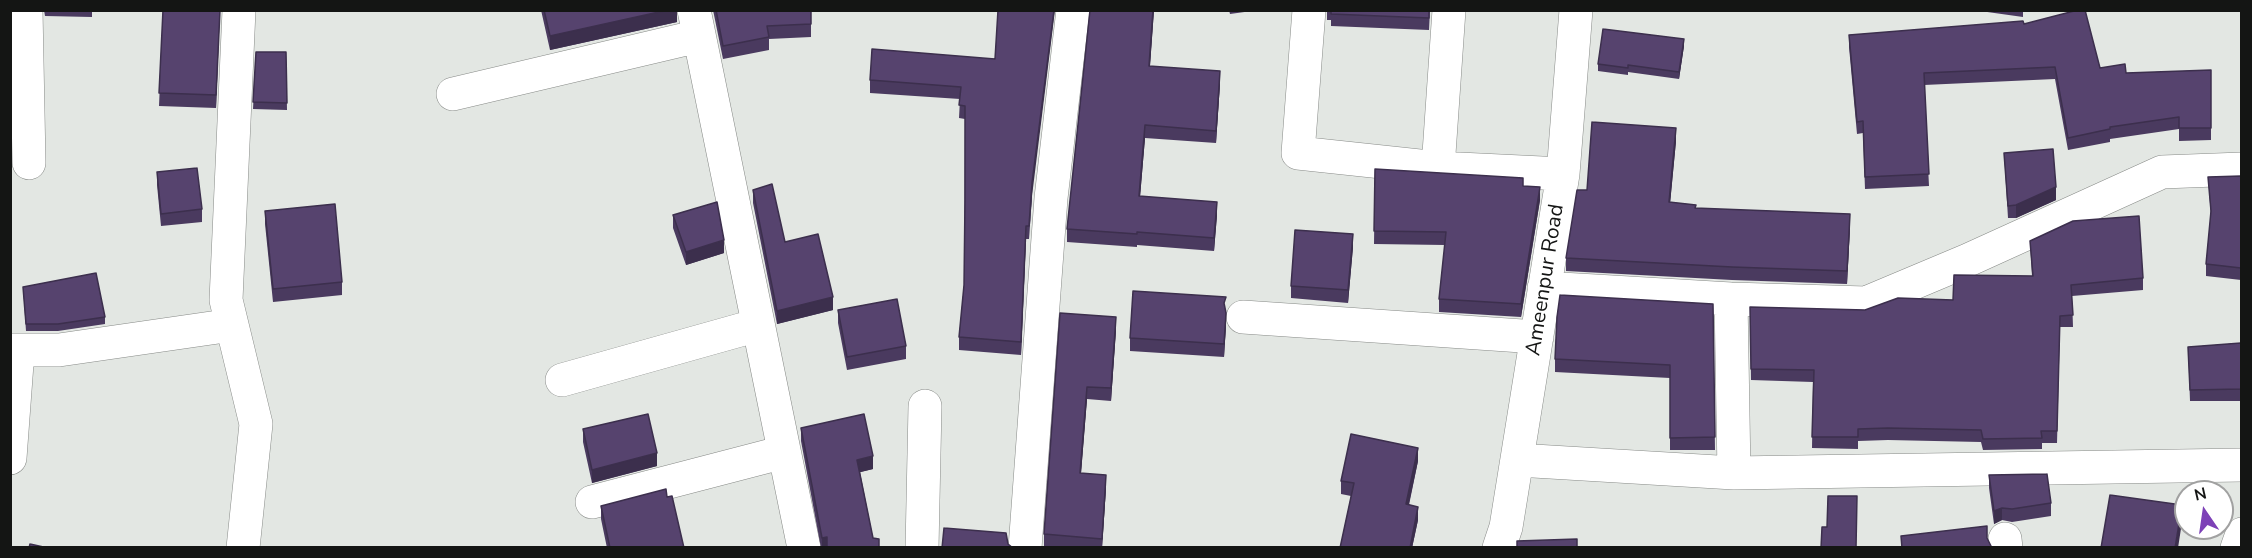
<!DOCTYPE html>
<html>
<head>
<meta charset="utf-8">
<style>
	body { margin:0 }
	#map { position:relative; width:2252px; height:558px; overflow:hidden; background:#e3e7e3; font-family:"Nunito Sans",sans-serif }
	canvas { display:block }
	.frame { position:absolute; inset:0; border:12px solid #141514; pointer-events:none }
	.north { position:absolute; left:2174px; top:480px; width:60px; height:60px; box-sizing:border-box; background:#fff; border:2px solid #a1a1a1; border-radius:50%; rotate:347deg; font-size:16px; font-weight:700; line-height:24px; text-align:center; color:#141514 }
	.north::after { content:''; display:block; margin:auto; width:21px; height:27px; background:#7d41b7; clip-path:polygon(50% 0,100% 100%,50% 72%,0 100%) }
</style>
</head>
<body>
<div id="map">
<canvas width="2252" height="558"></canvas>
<div class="frame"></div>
<div class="north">N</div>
</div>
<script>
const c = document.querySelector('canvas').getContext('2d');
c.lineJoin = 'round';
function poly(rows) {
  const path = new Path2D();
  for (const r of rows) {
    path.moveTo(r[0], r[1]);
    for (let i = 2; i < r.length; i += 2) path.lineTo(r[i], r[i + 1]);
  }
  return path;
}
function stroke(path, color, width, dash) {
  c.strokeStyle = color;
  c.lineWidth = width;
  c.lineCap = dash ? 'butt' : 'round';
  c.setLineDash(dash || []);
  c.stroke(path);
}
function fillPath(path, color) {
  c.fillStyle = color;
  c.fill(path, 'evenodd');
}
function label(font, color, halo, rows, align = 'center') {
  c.font = font + ' "Nunito Sans",sans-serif';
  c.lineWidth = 6;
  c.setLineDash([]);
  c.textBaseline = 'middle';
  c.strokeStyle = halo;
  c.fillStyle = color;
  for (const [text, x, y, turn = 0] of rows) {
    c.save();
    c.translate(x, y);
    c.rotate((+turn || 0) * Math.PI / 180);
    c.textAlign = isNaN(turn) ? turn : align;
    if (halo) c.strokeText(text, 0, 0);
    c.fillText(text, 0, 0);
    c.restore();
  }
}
const minor = poly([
	[26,10,29,163],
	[239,10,226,300,256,424,243,548],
	[694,10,804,548],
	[1309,10,1298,153,1438,168,1563,174],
	[453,94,699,36],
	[1438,168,1449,10],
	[1544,288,1731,299,1866,303,1966,261,2162,172,2242,169],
	[1731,299,1734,473,2242,465],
	[1243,317,1537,337],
	[10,350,59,350,232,325],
	[562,380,758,325],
	[10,458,18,350],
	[1517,460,1734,473],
	[592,502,784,452],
	[2005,539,2006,548],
	[922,548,925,406],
	[1025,548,1051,198,1073,10],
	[1499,548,1506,527,1563,174,1576,10],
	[2237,548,2242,534]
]);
stroke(minor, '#878a87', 34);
stroke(minor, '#fff', 33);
fillPath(poly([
	[44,10,92,10,92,17,45,16],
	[163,10,220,10,216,108,159,106],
	[541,10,677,10,677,22,550,50],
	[713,10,811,10,811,37,769,39,769,50,723,59],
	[1090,10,1154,10,1150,66,1220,84,1216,143,1145,138,1140,197,1217,215,1214,251,1137,245,1137,247,1067,242,1067,229],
	[1229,10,1259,10,1230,14],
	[1327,10,1430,10,1429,30,1331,26,1331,20,1327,20],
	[1973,10,2023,10,2023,17],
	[2024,24,2100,68,2126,73,2211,70,2211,140,2179,141,2179,129,2110,139,2110,142,2068,150,2055,79,1924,85,1929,186,1865,189,1863,133,1857,134,1849,47,1849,35],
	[1684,46,1679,79,1628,72,1628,75,1598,71,1598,64],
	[256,52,286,52,287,110,253,109],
	[995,59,1032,196,1029,239,1026,239,1021,355,959,350,959,337,964,285,965,119,959,118,960,99,870,93,870,80],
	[1676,141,1670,203,1696,208,1850,227,1847,284,1732,280,1566,271,1566,258,1587,190],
	[2004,153,2056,200,2016,218,2008,218],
	[1375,169,1523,186,1540,200,1521,317,1439,312,1439,299,1445,245,1374,244],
	[157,172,202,209,202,222,161,226,157,185],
	[2241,176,2241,280,2206,276,2206,264,2211,217,2208,177],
	[753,190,785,242,833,310,777,324,753,203],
	[265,211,342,282,342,295,273,302,265,224],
	[673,215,724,253,686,265,673,228],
	[2030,241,2143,278,2143,290,2072,296,2073,327,2060,327,2057,443,2042,443,2042,449,1983,450,1981,442,1888,440,1858,441,1858,449,1812,448,1813,382,1751,380,1750,307,1865,310,1953,300,2032,276],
	[1353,247,1348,303,1291,298,1291,286],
	[23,287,105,317,105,324,58,331,26,331],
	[1713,304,1715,450,1670,450,1670,378,1555,372,1555,359],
	[838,310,906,346,906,359,847,370,838,323],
	[1226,311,1226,325,1224,357,1130,351,1130,338],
	[1060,313,1116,330,1111,401,1087,399,1081,473,1106,488,1102,548,1044,547,1044,534],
	[2241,343,2241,401,2190,401,2188,347],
	[801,428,873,469,860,472,873,538,879,548,821,548,801,441],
	[583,429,657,466,592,483,583,442],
	[1418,461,1409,505,1418,520,1412,548,1340,548,1351,496,1341,494,1341,481],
	[1989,475,2051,503,2051,516,2012,522,2002,520,1994,524,1989,488],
	[667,497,684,548,607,548,601,519,601,506]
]), '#4a3a5f');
fillPath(poly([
	[220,10,216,108,216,95],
	[668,10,677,10,677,22,550,50,550,36],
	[1054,10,1055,10,1032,196,1029,239,1032,183],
	[1153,10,1154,10,1149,79,1149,66],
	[1684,39,1684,46,1679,79,1679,72],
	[1220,71,1220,84,1216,143,1216,131],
	[1145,125,1145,138,1139,209,1139,196],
	[1676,128,1676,141,1669,215,1669,202],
	[1540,187,1540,200,1521,317,1521,304],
	[2056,187,2056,200,2016,218,2016,205],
	[1217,202,1217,215,1214,251,1214,238],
	[1850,214,1850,227,1847,284,1847,271],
	[1026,226,1026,239,1021,355,1021,342],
	[1353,234,1353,247,1348,303,1348,290],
	[724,240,724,253,686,265,686,252],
	[833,297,833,310,777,324,777,311],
	[1226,313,1226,325,1224,357,1224,344],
	[1116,317,1116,330,1111,401,1111,388],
	[1087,387,1087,399,1080,486,1080,473],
	[1418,448,1418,461,1406,517,1406,504],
	[657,453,657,466,592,483,592,470],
	[873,456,873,469,857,473,857,460],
	[1106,475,1106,488,1102,548,1102,539],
	[2182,505,2182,522,2178,548,2175,548],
	[1418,507,1418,520,1412,548,1410,548],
	[2002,508,2002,520,1994,524,1994,511],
	[827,537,827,548,822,548,822,538]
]), '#3c2f4d');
const building = poly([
	[163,10,220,10,216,95,159,93,163,10],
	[544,10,668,10,550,36,544,10],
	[716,10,811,10,811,24,767,26,769,37,723,46,716,10],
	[998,10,1054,10,1032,183,1029,226,1026,226,1021,342,959,337,964,285,965,200,965,106,959,105,961,87,870,80,872,49,995,59,998,10],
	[1090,10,1153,10,1149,66,1220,71,1216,131,1145,125,1139,196,1217,202,1214,238,1137,232,1137,234,1067,229,1090,10],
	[1331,10,1429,10,1429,18,1331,14,1331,10],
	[2078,10,2085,10,2100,68,2125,64,2126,73,2211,70,2211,128,2179,128,2179,117,2110,127,2110,129,2068,138,2055,67,1924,73,1929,174,1865,177,1863,121,1857,122,1849,35,2023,21,2024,24,2078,10],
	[1603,29,1684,39,1679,72,1628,65,1628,68,1598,64,1603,29],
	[256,52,286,52,287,103,253,102,256,52],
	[1592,122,1676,128,1669,202,1696,205,1695,208,1850,214,1847,271,1732,267,1566,258,1577,190,1587,190,1592,122],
	[2053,149,2056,187,2016,205,2008,206,2004,153,2053,149],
	[197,168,202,209,161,214,157,172,197,168],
	[1375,169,1523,178,1523,186,1540,187,1521,304,1439,299,1446,232,1374,231,1375,169],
	[2241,176,2241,268,2206,264,2211,211,2208,177,2241,176],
	[772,184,785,242,818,234,833,297,777,311,753,190,772,184],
	[717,202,724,240,686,252,673,215,717,202],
	[335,204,342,282,273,289,265,211,335,204],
	[2139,216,2143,278,2071,285,2073,315,2060,316,2057,431,2041,431,2042,438,1983,439,1981,430,1888,428,1858,429,1858,437,1812,437,1814,370,1751,369,1750,307,1865,310,1898,298,1953,300,1954,275,2033,276,2030,241,2073,221,2139,216],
	[1295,230,1353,234,1348,290,1291,286,1295,230],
	[96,273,105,317,58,324,26,324,23,287,96,273],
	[1133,291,1226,297,1224,303,1226,313,1224,344,1130,338,1133,291],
	[1560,295,1713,304,1715,437,1670,438,1670,365,1555,359,1557,317,1560,295],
	[897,299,906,346,847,357,838,310,897,299],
	[1060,313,1116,317,1111,388,1087,387,1080,473,1106,475,1102,539,1044,534,1060,313],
	[2241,343,2241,389,2190,390,2188,347,2241,343],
	[648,414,657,453,592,470,583,429,648,414],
	[864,414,873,456,857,460,873,538,879,539,879,548,827,548,827,537,822,538,801,428,864,414],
	[1351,434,1418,448,1406,504,1418,507,1410,548,1340,548,1354,483,1341,481,1351,434],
	[2047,474,2051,503,2012,509,2002,508,1994,511,1989,475,2047,474],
	[666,489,667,497,672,496,684,548,610,548,601,506,666,489],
	[2110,495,2182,505,2175,548,2101,548,2110,495],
	[1828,496,1857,496,1856,548,1821,548,1822,527,1827,527,1828,496],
	[1987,526,1987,538,1992,548,1902,548,1901,536,1987,526],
	[944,528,1006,533,1008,544,1013,548,942,548,944,528],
	[1577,539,1577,548,1517,548,1517,541,1577,539],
	[30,544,48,548,29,548,30,544]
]);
fillPath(building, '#56436e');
stroke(building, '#3c2f4d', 1.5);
label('21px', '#141514', '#fff', [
	["Ameenpur Road",1546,280,-81]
]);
</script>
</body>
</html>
